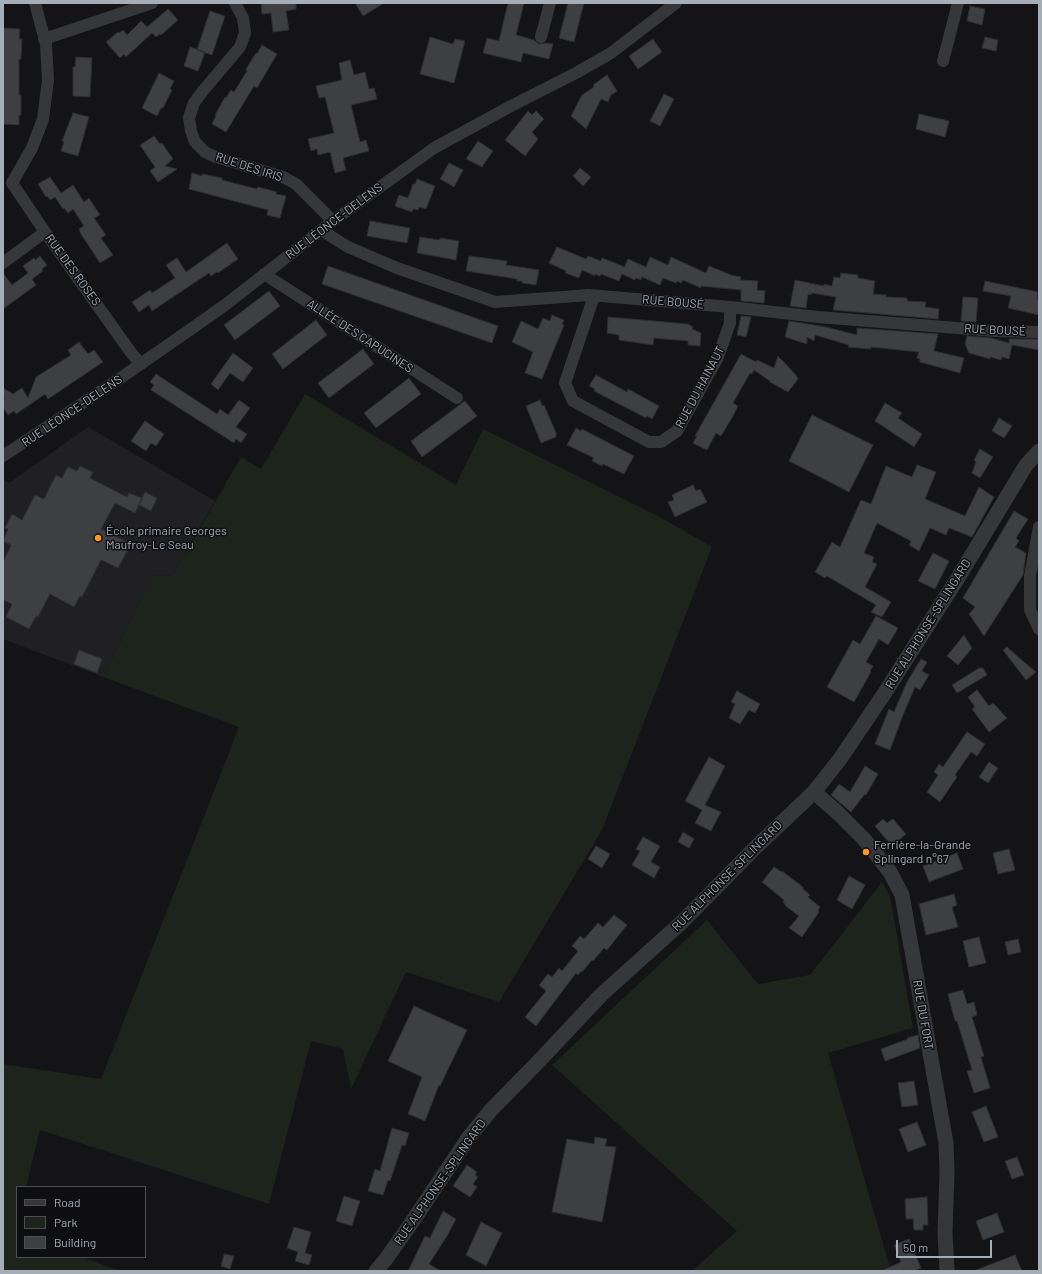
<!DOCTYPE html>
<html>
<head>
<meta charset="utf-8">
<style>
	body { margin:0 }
	#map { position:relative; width:1042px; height:1274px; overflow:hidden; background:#141416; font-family:Barlow,sans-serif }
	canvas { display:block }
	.frame { position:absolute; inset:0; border:4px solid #a5adb7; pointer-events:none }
	.legend { position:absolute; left:16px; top:1186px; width:130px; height:72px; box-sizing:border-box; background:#0f0f11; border:1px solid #4b4e53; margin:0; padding:5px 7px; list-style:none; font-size:12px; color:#a5adb7 }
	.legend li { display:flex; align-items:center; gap:8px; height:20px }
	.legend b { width:20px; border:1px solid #4b4e53 }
	.scale { position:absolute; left:896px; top:1240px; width:96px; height:18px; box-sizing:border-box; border:2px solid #a5adb7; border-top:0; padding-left:5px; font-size:12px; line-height:14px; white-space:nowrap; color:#a5adb7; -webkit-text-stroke:3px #0f0f11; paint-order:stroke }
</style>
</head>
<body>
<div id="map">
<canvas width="1042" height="1274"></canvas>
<div class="frame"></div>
<ul class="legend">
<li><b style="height:5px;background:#35373b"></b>Road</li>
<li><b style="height:11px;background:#1c241c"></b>Park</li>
<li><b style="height:11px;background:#3e3f43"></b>Building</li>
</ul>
<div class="scale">50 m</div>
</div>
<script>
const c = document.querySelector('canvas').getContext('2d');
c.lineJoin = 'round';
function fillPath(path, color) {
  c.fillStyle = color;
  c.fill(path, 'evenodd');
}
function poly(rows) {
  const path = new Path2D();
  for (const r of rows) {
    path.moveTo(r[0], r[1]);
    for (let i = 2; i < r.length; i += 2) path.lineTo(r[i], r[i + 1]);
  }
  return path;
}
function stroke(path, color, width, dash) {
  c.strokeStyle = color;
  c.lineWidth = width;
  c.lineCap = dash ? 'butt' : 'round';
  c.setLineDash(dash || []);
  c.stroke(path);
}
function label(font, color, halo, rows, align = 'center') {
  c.font = font + ' Barlow,sans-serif';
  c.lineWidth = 3;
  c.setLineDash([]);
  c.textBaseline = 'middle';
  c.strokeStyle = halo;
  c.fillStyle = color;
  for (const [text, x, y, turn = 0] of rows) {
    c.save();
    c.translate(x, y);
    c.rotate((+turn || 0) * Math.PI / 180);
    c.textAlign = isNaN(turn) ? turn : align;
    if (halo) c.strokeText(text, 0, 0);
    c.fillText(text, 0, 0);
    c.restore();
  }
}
fillPath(poly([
	[88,427,215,501,173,575,153,576,103,677,3,639,3,480,9,483]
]), '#202023');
fillPath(poly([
	[305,394,456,485,483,429,660,517,712,547,602,830,499,1002,406,972,351,1089,343,1049,311,1041,269,1204,40,1130,26,1187,17,1187,17,1227,16,1232,17,1233,17,1257,82,1257,120,1271,3,1271,3,1064,101,1079,239,727,103,677,153,576,173,575,241,457,261,469],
	[882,882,890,896,913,1028,828,1053,891,1271,692,1271,737,1231,552,1065,707,920,758,984,810,975]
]), '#1c241c');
const building = poly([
	[261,3,296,3,296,9,286,11,289,30,273,32,271,13,262,14,261,3],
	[355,3,384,3,363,16,355,3],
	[508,3,524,3,516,35,534,40,539,44,546,43,553,44,549,59,523,53,521,62,483,53,487,38,499,41,508,3],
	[568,3,584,3,574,42,559,38,568,3],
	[970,6,985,9,982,25,967,21,970,6],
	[168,9,178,20,161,35,160,34,156,37,152,33,126,57,124,54,120,58,106,42,118,32,119,33,123,30,127,35,141,21,147,27,168,9],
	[210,11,225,16,212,55,197,50,210,11],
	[3,28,20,29,19,39,22,39,21,59,19,59,19,95,21,95,21,115,19,115,19,125,3,124,3,28],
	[430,37,453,44,455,39,465,41,454,83,420,74,430,37],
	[985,37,998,40,996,51,982,48,985,37],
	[653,39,662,52,638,69,629,56,653,39],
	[262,45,277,54,257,88,254,86,226,132,212,124,216,116,215,115,225,97,226,98,231,90,234,92,247,71,246,69,256,53,257,54,262,45],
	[190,47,205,52,198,71,184,66,190,47],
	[76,57,92,58,90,97,73,96,73,67,75,67,76,57],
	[350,60,354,75,365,72,369,89,374,88,377,99,351,105,360,142,366,140,369,151,343,158,346,170,335,173,330,152,318,155,317,149,311,151,308,139,334,133,325,97,319,98,316,86,342,80,339,63,350,60],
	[159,73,174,81,170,89,172,90,163,108,161,108,157,116,142,108,159,73],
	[607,75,617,91,611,95,608,102,601,99,586,129,571,116,582,95,594,87,593,85,607,75],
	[664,94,674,99,660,126,650,121,664,94],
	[528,111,532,115,536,111,544,119,532,132,538,139,525,156,505,140,528,111],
	[73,113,89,117,78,156,61,151,64,142,62,141,73,113],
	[919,114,949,121,945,137,916,129,919,114],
	[154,136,160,144,162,143,173,159,165,166,177,169,158,182,150,171,155,167,140,145,154,136],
	[478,141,493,151,482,167,466,159,478,141],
	[449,163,463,170,454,187,440,179,449,163],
	[580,168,591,177,583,186,573,176,580,168],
	[192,173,202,176,202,174,222,178,222,180,257,189,258,187,277,192,276,194,286,196,280,218,267,215,268,210,189,189,192,173],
	[50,177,61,193,73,185,84,202,89,198,100,215,94,218,106,235,101,238,113,255,100,263,81,234,79,229,84,226,73,209,68,213,64,208,63,209,55,197,50,200,47,196,46,197,38,184,50,177],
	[417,179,435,186,426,209,419,207,418,210,413,209,412,212,395,206,399,195,408,198,413,184,415,184,417,179],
	[370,221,410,228,407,243,367,236,370,221],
	[420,237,439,240,440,238,459,241,456,260,417,253,420,237],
	[227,243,238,259,218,273,217,272,211,276,209,273,152,311,149,305,139,312,132,302,150,290,152,293,175,278,166,265,177,258,186,272,227,243],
	[557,247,586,259,588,256,601,261,602,258,625,267,624,268,628,259,646,267,650,257,668,265,671,257,706,273,709,266,731,275,741,277,740,280,758,281,757,290,765,291,764,303,741,301,741,290,701,286,701,288,683,280,681,283,677,281,676,283,663,278,660,285,642,277,641,280,636,278,635,280,622,274,619,281,601,274,600,276,595,274,595,276,582,270,579,278,565,273,566,271,549,263,557,247],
	[40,256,47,265,42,269,43,271,32,279,36,285,3,309,3,273,12,285,28,273,23,266,34,258,35,260,40,256],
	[469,256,507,261,506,265,539,270,536,285,522,283,522,281,517,281,517,279,466,271,469,256],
	[328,266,498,326,492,343,322,284,328,266],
	[841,273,858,275,858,278,875,281,873,294,886,295,886,297,907,298,907,301,926,302,925,307,939,309,938,319,833,310,836,297,812,293,811,295,808,294,806,308,790,306,795,280,824,286,824,284,832,286,834,277,840,278,841,273],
	[985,281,1038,292,1037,299,1039,299,1039,315,1008,308,1011,296,983,291,985,281],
	[269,291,280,306,235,340,224,325,269,291],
	[963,297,978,298,976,322,961,321,963,297],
	[552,315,564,320,562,324,564,325,542,379,525,373,533,352,512,342,521,321,538,329,543,318,550,321,552,315],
	[741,316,751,317,746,337,737,335,741,316],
	[608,317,688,324,693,327,692,329,701,333,700,346,688,345,688,341,654,338,653,345,619,340,619,335,607,333,608,317],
	[316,320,327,335,283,369,272,354,316,320],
	[789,321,826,327,857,335,857,328,938,334,934,351,964,358,960,373,920,362,920,359,917,358,919,352,871,347,871,349,848,347,849,345,815,335,814,341,807,337,807,344,785,337,789,321],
	[967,336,991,338,1009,343,1009,339,1039,339,1039,350,1012,345,1009,359,1002,357,1001,360,990,357,990,359,969,353,965,344,967,336],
	[79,342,88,354,94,350,103,362,48,399,45,394,16,414,14,411,8,415,3,407,3,401,4,400,3,388,13,394,22,388,28,398,36,377,71,355,68,350,79,342],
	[363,349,374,364,329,398,318,383,363,349],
	[233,353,253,368,243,382,230,373,218,390,211,384,233,353],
	[741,354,756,362,757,360,774,368,778,356,796,375,798,379,788,392,770,382,770,381,754,370,752,374,750,373,733,403,738,406,733,416,721,436,716,433,707,450,693,443,697,436,695,436,741,354],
	[156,374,217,414,220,409,228,415,239,400,250,408,236,427,247,434,241,443,236,439,234,443,151,390,154,385,150,382,156,374],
	[596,375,627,392,628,389,659,406,652,419,647,416,646,418,594,391,595,389,589,386,596,375],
	[409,378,421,394,376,428,364,413,409,378],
	[540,400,542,406,544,405,556,433,556,437,541,443,526,406,540,400],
	[465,401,477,416,422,457,411,441,465,401],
	[885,403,902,413,898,418,922,434,914,447,875,421,885,403],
	[812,415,873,445,849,492,789,461,812,415],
	[999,418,1012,426,1004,438,992,431,999,418],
	[145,421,164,434,156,446,151,443,146,451,131,441,145,421],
	[576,428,581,431,582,429,634,456,624,474,603,464,602,466,592,461,594,458,567,445,576,428],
	[980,449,993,457,980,478,972,473,976,462,974,460,980,449],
	[917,465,936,472,925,499,965,516,979,487,994,497,972,537,949,528,946,535,930,528,919,551,909,545,911,541,877,523,864,553,874,557,872,562,877,564,865,587,891,602,882,617,871,612,876,605,827,576,825,578,815,572,832,542,840,547,861,500,871,504,886,466,912,477,917,465],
	[80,466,93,472,90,478,127,497,129,493,142,498,135,513,115,503,101,529,131,544,118,568,101,560,82,597,80,596,74,607,50,594,38,617,36,616,29,629,6,617,12,604,3,600,3,562,11,545,3,541,8,529,5,528,12,514,22,520,35,495,44,499,56,475,62,478,68,467,77,471,80,466],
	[693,485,696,491,700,489,707,502,675,517,668,502,674,500,672,495,693,485],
	[145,492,157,498,151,511,139,505,145,492],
	[1014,511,1028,519,1016,538,1019,541,1015,547,1026,553,1023,575,984,636,969,614,975,607,963,598,1014,511],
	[933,553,949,561,935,589,918,581,933,553],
	[876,616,898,628,888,645,879,639,866,662,873,666,870,671,871,672,854,702,827,687,853,640,860,644,876,616],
	[964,635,972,648,958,665,947,656,964,635],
	[1007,647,1024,662,1036,672,1026,680,1003,650,1007,647],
	[79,650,102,659,97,673,74,664,79,650],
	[921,659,927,662,922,671,929,675,920,690,915,687,903,715,890,750,875,744,889,709,894,712,907,682,921,659],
	[979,668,983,668,987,675,957,693,952,685,979,668],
	[977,690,989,706,993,703,1007,718,989,732,972,709,975,707,968,697,977,690],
	[737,691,760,704,755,713,749,710,740,724,729,718,735,704,731,702,737,691],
	[967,732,985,744,977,756,971,752,955,775,957,777,940,802,927,792,938,775,934,772,939,764,943,767,967,732],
	[709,757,725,766,705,805,721,812,711,831,695,823,702,810,685,801,709,757],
	[989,762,998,768,988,783,979,777,989,762],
	[865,766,878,774,866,795,865,794,851,812,831,795,839,784,850,792,865,766],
	[883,819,887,823,893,819,906,834,892,846,875,826,883,819],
	[683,832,694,839,689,848,678,842,683,832],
	[643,837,660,846,651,862,660,867,654,878,632,865,640,851,636,849,643,837],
	[596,846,610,854,602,868,588,859,596,846],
	[1009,849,1015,870,998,874,993,853,1009,849],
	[957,853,963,869,929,882,923,866,957,853],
	[774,867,782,872,782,871,803,887,803,889,810,895,808,897,820,907,818,911,819,912,802,937,789,928,799,916,787,907,783,902,784,900,762,882,774,867],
	[849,876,865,885,852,909,837,900,849,876],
	[954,894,957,905,952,907,958,927,926,935,919,904,954,894],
	[614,915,627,925,607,950,604,948,593,961,592,960,582,972,581,971,578,975,576,973,536,1026,525,1017,546,991,539,985,548,974,552,977,559,968,562,971,578,951,572,946,580,936,584,939,598,923,603,927,614,915],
	[979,937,986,963,969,967,963,941,979,937],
	[1018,939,1021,952,1008,955,1005,942,1018,939],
	[963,990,967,1004,974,1002,977,1015,972,1017,984,1056,981,1057,990,1088,974,1093,967,1071,972,1070,957,1021,955,1021,948,994,963,990],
	[414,1006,467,1030,440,1086,439,1085,425,1121,408,1114,422,1077,388,1061,414,1006],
	[918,1035,920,1048,885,1061,881,1049,908,1039,907,1038,918,1035],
	[914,1081,918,1105,902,1107,898,1083,914,1081],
	[986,1106,998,1137,984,1142,972,1112,986,1106],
	[917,1122,926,1145,908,1152,899,1129,917,1122],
	[392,1128,409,1133,405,1146,402,1145,390,1181,388,1180,383,1195,368,1191,375,1169,380,1171,392,1128],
	[595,1137,607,1139,605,1146,616,1147,602,1222,552,1212,567,1139,594,1144,595,1137],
	[1017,1157,1024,1175,1012,1179,1005,1161,1017,1157],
	[467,1165,477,1172,475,1175,478,1177,473,1184,477,1187,470,1197,453,1186,467,1165],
	[344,1196,360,1201,352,1226,336,1221,344,1196],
	[927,1197,928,1225,923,1225,923,1230,914,1230,913,1219,906,1219,905,1199,927,1197],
	[443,1211,456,1219,447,1236,429,1264,441,1271,408,1271,425,1236,430,1238,443,1211],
	[997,1213,1004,1232,983,1240,976,1221,997,1213],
	[481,1222,502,1233,486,1266,466,1255,481,1222],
	[294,1227,311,1232,305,1253,312,1255,309,1265,295,1261,298,1252,287,1248,294,1227],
	[909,1239,921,1268,914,1271,881,1271,901,1262,894,1245,909,1239],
	[224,1254,234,1256,230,1269,221,1266,224,1254],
	[1015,1255,1022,1271,976,1271,976,1270,1015,1255]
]);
fillPath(building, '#3e3f43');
stroke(building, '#2e2e32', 1);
stroke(poly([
	[235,3,243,18,245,33,240,47,202,92,194,103,189,118,191,131,195,142,205,152,213,156,283,177,296,184,333,221],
	[541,37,550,3],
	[44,39,152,3],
	[943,61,958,3],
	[12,183,45,232,132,354,141,364],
	[12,183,32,148,43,119,48,80,46,44,35,3],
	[321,230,348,247,397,268,495,302,589,295,730,307,818,317,995,331,1039,332],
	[3,263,45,232],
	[264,274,457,398],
	[594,296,565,383,573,401,649,442,661,442,677,431,718,357,730,323,730,307],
	[3,456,122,377,191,329,225,305,333,221,434,148,511,106,576,73,611,53,676,3],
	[1039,527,1030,576,1030,610,1039,629]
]), '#35373b', 12);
stroke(poly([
	[814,792,838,813,864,839,890,872,902,895,946,1143,947,1172,945,1233,947,1271],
	[376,1271,386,1259,410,1225,469,1137,491,1110,540,1060,601,995,682,922,757,846,814,792,840,759,884,694,956,581,1026,465,1039,451]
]), '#35373b', 15);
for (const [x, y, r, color] of [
	[98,538,4,"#ff9823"],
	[866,852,4,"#ff9823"]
]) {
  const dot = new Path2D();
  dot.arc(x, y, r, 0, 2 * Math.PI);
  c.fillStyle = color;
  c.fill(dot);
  stroke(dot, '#0f0f11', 1.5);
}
label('12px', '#a5adb7', '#0f0f11', [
	["RUE DES IRIS",249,167,18],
	["RUE LÉONCE-DELENS",334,221,-37],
	["RUE DES ROSES",73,270,54],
	["RUE BOUSÉ",673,302,5],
	["RUE BOUSÉ",995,330,3],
	["ALLÉE DES CAPUCINES",360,336,33],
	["RUE DU HAINAUT",700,387,-62],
	["RUE LÉONCE-DELENS",72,411,-34],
	["RUE ALPHONSE-SPLINGARD",928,624,-58],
	["RUE ALPHONSE-SPLINGARD",727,876,-45],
	["RUE DU FORT",923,1015,80],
	["RUE ALPHONSE-SPLINGARD",440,1182,-55]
]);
label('12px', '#a5adb7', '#0f0f11', [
	["École primaire Georges",106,531],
	["Maufroy-Le Seau",106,545],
	["Ferrière-la-Grande",874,845],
	["Splingard n°67",874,859]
], 'left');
</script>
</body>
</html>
